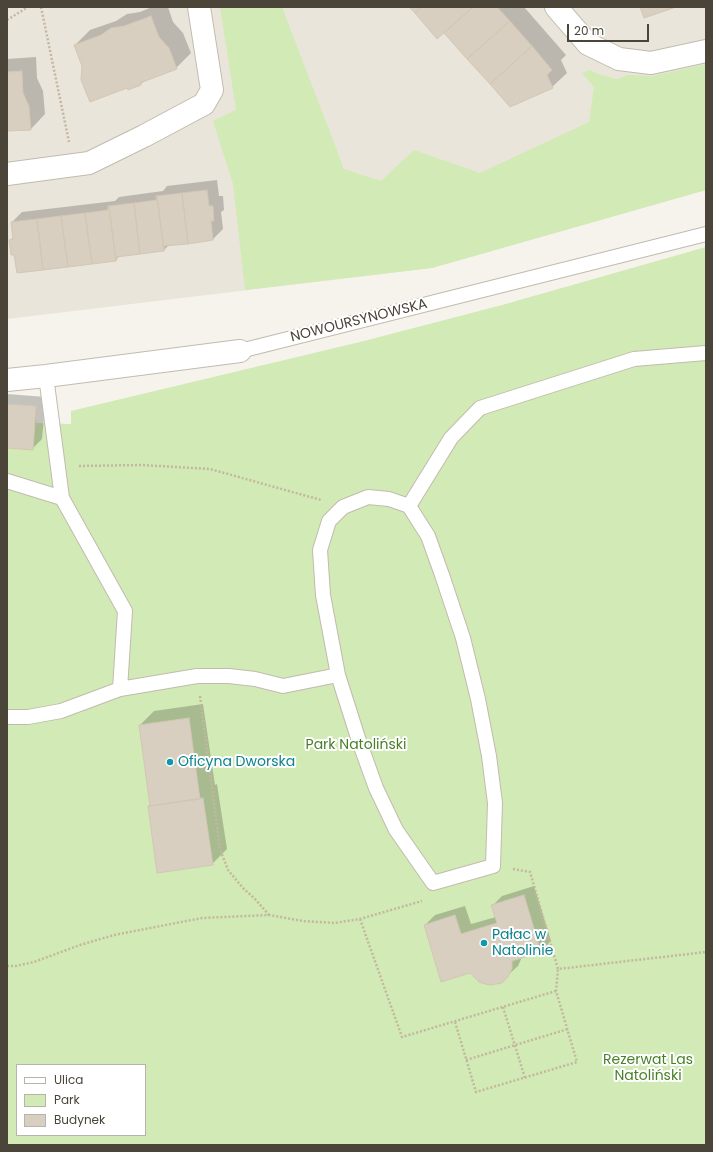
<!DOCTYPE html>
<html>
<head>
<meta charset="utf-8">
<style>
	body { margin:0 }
	#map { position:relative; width:713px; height:1152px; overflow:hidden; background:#f6f3ec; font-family:Poppins,sans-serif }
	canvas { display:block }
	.frame { position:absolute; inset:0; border:8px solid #4b4439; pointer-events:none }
	.legend { position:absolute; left:16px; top:1064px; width:130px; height:72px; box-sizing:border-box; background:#fff; border:1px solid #b7b4b0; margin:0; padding:5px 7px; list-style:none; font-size:12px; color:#4b4439 }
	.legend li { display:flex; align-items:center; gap:8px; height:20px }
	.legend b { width:20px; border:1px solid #b7b4b0 }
	.scale { position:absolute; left:567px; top:24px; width:82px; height:18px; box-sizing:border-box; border:2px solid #4b4439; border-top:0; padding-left:5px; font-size:12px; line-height:14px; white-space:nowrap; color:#4b4439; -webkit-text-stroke:3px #fff; paint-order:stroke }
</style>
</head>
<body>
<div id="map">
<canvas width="713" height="1152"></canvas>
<div class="frame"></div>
<ul class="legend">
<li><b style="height:5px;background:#fff"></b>Ulica</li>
<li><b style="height:11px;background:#d2eab5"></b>Park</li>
<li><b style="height:11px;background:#d8cfc1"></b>Budynek</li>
</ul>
<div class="scale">20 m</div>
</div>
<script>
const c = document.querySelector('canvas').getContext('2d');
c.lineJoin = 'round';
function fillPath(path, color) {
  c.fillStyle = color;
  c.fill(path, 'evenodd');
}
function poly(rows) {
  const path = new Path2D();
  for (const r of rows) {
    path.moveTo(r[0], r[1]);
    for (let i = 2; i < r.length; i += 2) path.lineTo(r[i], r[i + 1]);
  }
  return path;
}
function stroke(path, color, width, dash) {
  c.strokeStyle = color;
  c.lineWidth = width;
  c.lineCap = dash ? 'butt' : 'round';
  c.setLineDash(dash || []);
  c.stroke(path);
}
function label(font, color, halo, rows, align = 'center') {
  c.font = font + ' Poppins,sans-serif';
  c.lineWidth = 4;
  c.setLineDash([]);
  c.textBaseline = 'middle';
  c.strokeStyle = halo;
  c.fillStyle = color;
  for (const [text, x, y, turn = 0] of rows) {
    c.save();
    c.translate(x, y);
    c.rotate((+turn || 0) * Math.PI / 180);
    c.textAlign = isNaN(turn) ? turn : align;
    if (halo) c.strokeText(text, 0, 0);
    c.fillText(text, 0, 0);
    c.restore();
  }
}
fillPath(poly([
	[7,7,706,7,706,190,432,268,7,319]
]), '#eae5da');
fillPath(poly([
	[220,7,282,7,344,169,381,181,414,150,480,173,589,122,594,87,582,73,590,70,598,74,617,79,627,75,653,76,706,64,706,190,432,268,245,290,233,184,213,121,236,110],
	[706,247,706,1145,7,1145,7,404,36,406,36,423,71,424,71,411,364,341,502,305],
	[17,1065,145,1065,145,1135,17,1135]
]), '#d2eab5');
fillPath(poly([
	[152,7,168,7,173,22,183,33,191,53,176,68,145,80,140,85,128,87,83,66,75,45,90,30,116,21,127,14,140,12],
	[410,7,524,7,566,55,561,60,567,73,552,87,511,106,444,32],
	[36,57,37,78,43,91,45,114,31,129,7,130,7,59],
	[217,180,219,196,223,196,224,210,221,212,223,229,213,239,170,244,165,249,120,255,116,260,15,254,10,240,14,237,12,222,22,212,115,201,119,197,163,191,167,186],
	[7,394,46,397,42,439,32,449,7,447],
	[203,704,215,785,217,784,227,849,212,864,149,806,151,804,140,725,154,711],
	[534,886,551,941,541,951,522,957,518,966,507,976,425,925,435,915,465,906,471,924,496,917,492,906,502,896]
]), '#0003');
const building = poly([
	[409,7,422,7,415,13,409,7],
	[422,7,473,7,437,39,415,13,422,7],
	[473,7,497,7,510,21,467,59,444,33,473,7],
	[640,7,676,7,644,18,640,7],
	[151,16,159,37,169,48,177,69,140,83,141,85,128,90,127,88,90,102,81,80,82,66,74,45,101,35,111,28,124,26,151,16],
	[510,21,532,46,490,84,467,59,510,21],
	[532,46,552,70,547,75,553,88,510,107,490,84,532,46],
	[22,71,23,93,29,106,31,130,7,131,7,72,22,71],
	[207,190,209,206,213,206,214,221,211,221,213,240,188,244,182,193,207,190],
	[182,193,188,244,164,246,164,251,157,196,182,193],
	[156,196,157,196,164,251,140,254,134,203,157,200,156,196],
	[134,203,140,254,117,257,116,261,109,206,134,203],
	[108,206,109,206,116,261,92,264,85,213,108,210,108,206],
	[85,213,92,264,68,267,61,216,85,213],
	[61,216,68,267,43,270,37,219,61,216],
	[37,219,43,270,17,273,14,255,11,255,9,240,13,239,11,222,37,219],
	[7,404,36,406,33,450,7,448,7,404],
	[189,718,200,799,150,806,139,725,189,718],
	[203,798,213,865,157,873,148,806,203,798],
	[524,895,541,952,512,961,512,969,508,977,502,983,490,985,485,984,479,982,470,973,441,982,424,925,455,915,461,934,497,923,491,905,524,895]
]);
fillPath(building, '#d8cfc1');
stroke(building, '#d3c7b4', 1);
const service = poly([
	[240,351,706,234],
	[46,376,62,498],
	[7,481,62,498,125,611,120,689],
	[368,497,389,499,409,506,428,536,442,575,463,638,478,699,489,756,495,803,493,866,433,883,396,830,376,788,359,741,338,675,323,595,320,550,329,521,343,507,368,497],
	[409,506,451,438,480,408,634,359,706,353],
	[7,717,28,717,61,711,120,689,197,676,229,676,255,679,283,686,338,675]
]);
const minor = poly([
	[556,7,588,44,619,59,651,63,706,51],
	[7,174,89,163,144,136,204,104,212,90,199,7],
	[7,380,46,376,240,351]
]);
stroke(service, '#c2bbae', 16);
stroke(minor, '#c2bbae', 24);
stroke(poly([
	[41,7,69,142],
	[7,20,28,7],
	[79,466,142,465,210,469,321,500],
	[200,696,220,849,228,870,243,888,255,899,269,915],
	[513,869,530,872,558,969,706,952],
	[360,919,402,1037,556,991],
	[7,966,16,966,34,962,80,945,114,935,202,918,269,915,303,921,334,923,360,919,422,901],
	[503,1007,525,1078],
	[455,1022,476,1092,577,1062,556,991,558,969],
	[466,1060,568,1029]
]), '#c4b79f', 2.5, [2, 2]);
stroke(service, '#fff', 14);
stroke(minor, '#fff', 22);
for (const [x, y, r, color] of [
	[170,762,4,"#0f9aa8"],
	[484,943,4,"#0f9aa8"]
]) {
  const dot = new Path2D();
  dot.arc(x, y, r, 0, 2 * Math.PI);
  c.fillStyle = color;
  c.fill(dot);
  stroke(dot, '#fff', 1.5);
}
label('14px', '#4b4439', '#fff', [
	["NOWOURSYNOWSKA",359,321,-14]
]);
label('14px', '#4a7f2a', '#fff', [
	["Park Natoliński",356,745],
	["Rezerwat Las",648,1060],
	["Natoliński",648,1076]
]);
label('14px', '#0d838f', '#fff', [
	["Oficyna Dworska",178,762],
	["Pałac w",492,935],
	["Natolinie",492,951]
], 'left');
</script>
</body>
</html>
